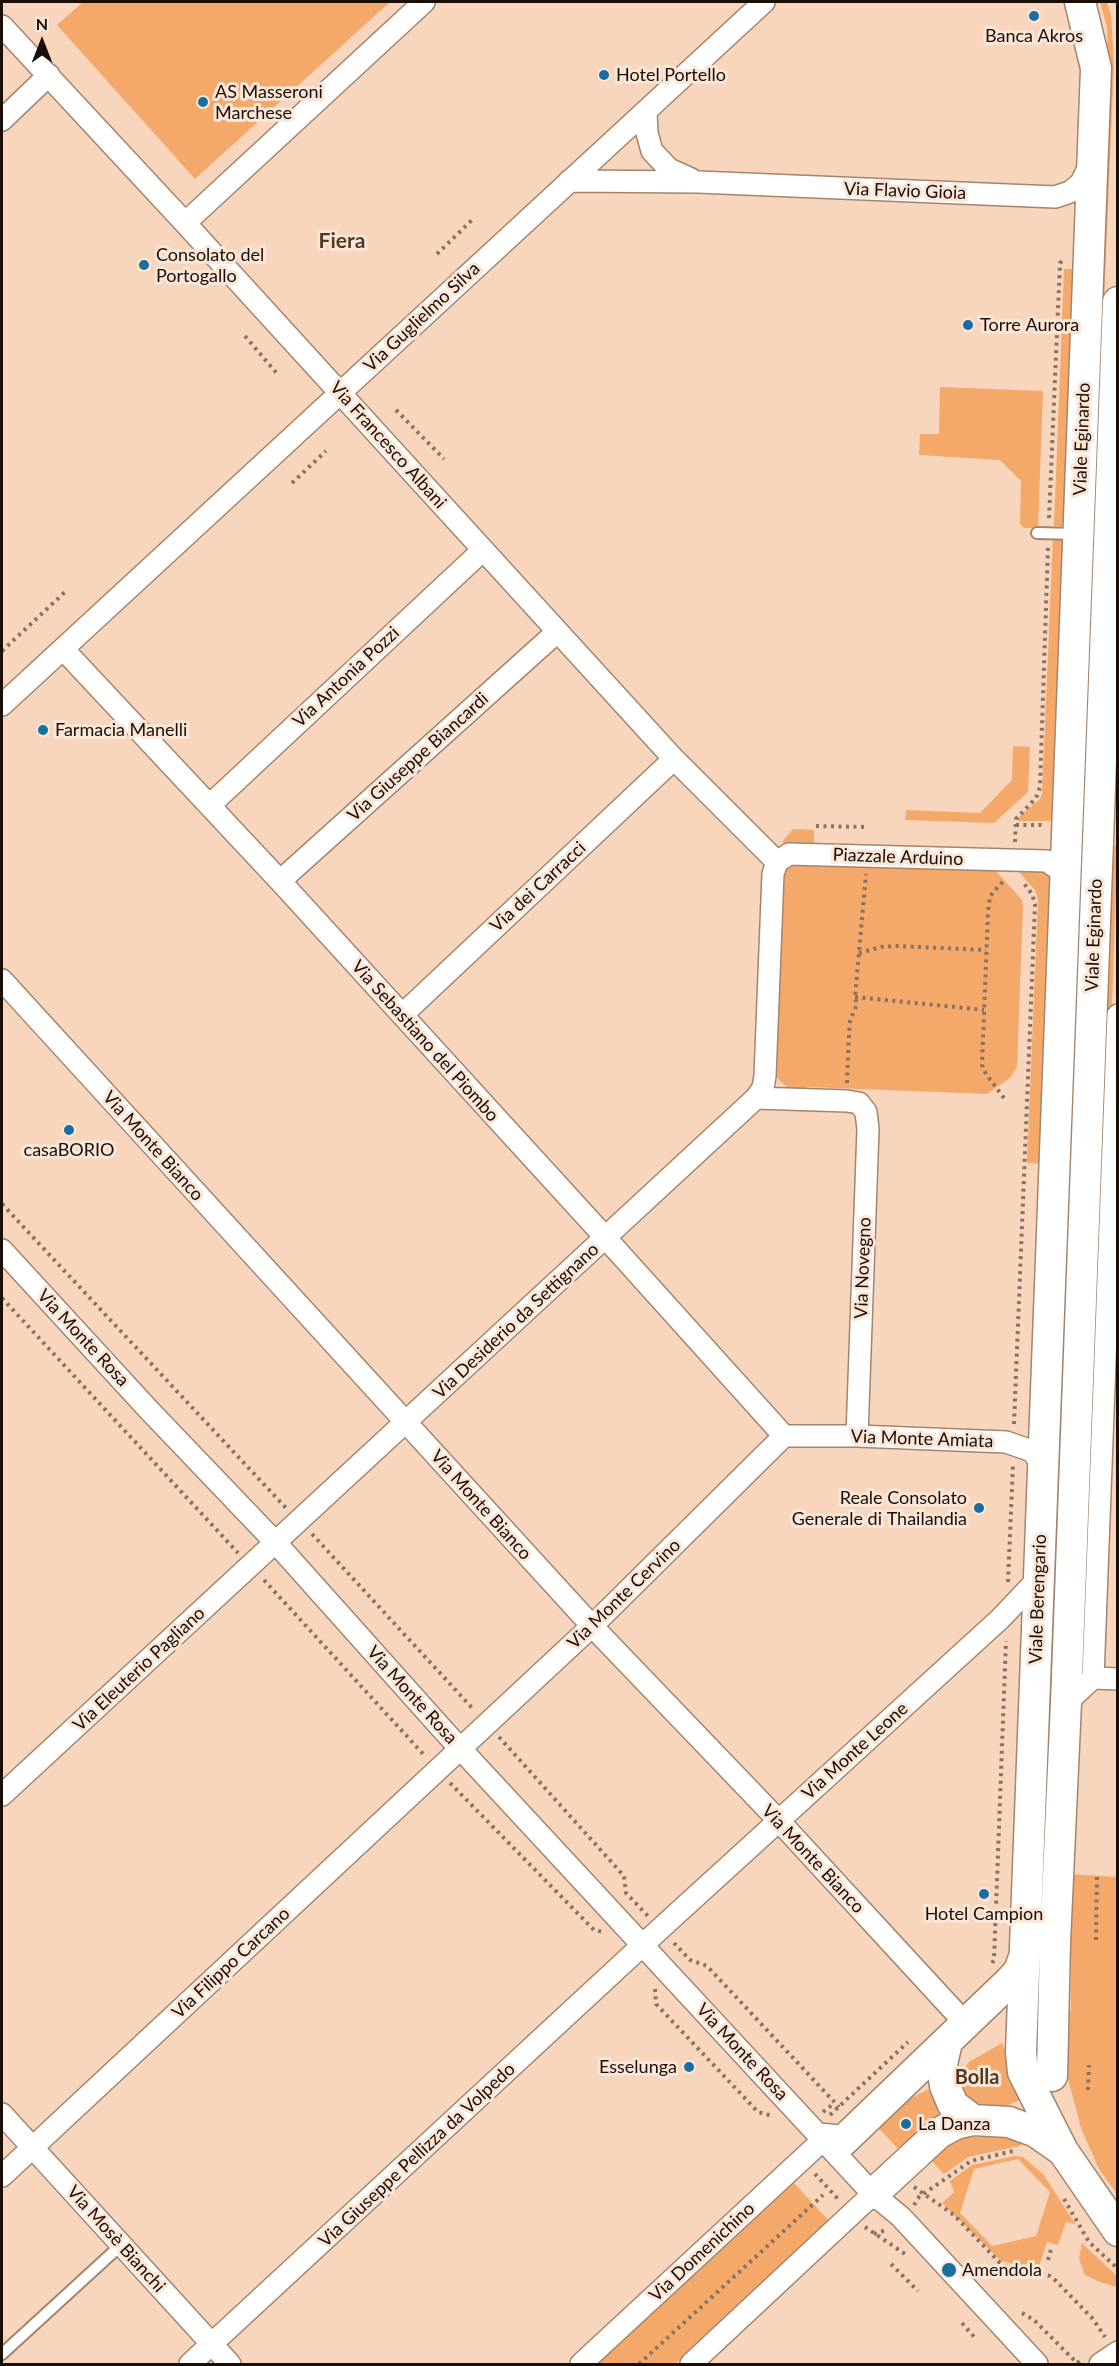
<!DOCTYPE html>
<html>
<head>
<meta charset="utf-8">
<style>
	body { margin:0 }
	#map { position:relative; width:1119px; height:2366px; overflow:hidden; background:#f8d6bd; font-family:Lato,sans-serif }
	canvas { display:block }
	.frame { position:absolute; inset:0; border:3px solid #1a0f07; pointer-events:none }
	.north { position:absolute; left:12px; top:12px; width:60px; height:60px; -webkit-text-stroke:4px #fbe6d7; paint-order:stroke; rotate:0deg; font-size:16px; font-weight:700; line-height:24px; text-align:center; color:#1a0f07 }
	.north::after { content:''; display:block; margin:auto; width:21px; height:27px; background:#1a0f07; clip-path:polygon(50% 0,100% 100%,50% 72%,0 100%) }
</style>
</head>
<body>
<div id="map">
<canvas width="1119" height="2366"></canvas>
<div class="frame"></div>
<div class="north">N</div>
</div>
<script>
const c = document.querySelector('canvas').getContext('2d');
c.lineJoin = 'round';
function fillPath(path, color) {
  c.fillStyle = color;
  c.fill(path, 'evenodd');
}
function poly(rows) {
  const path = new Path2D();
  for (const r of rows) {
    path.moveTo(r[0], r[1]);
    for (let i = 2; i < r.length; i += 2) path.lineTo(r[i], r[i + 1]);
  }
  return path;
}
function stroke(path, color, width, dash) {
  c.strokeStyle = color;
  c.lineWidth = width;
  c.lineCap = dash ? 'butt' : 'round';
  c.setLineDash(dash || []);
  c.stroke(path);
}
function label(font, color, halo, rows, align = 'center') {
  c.font = font + ' Lato,sans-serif';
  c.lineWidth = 6;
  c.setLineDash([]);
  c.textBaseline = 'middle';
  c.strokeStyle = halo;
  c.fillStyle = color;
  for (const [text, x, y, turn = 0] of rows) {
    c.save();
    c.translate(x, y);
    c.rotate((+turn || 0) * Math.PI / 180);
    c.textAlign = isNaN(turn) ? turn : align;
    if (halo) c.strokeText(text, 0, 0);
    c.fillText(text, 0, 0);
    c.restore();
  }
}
fillPath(poly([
	[83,2,390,2,195,179,57,25],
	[1100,2,1107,2,1111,15,1114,64,1098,448,1094,430,1108,63,1107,27],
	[1064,269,1076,269,1066,526,1054,526],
	[940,387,1043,391,1038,528,1024,528,1020,524,1021,481,1000,460,919,455,920,434,939,434],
	[1053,537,1066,537,1055,821,1018,821,1020,816,1040,799,1042,794],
	[1013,746,1030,747,1028,792,994,823,905,820,906,810,980,813,1012,780],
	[793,829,814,830,814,849,789,846,782,842],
	[1109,845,1117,846,1117,860,1107,1148,1097,1148],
	[793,862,996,871,1022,900,1023,907,1017,1067,1010,1078,987,1094,809,1087,797,1090,788,1088,780,1081,774,1073,773,1059,777,1054,783,898,780,892,781,874],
	[1016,869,1049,871,1052,873,1042,1164,1027,1163,1038,900,1035,890],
	[1064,1176,1074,1176,1057,1638,1047,1637],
	[1070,1874,1117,1877,1117,2194,1099,2169,1081,2128,1068,2079,1064,2022,1071,2010],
	[1002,2043,1025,2098,1006,2106,988,2106,969,2101,959,2087,959,2075,969,2062],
	[931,2088,936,2102,947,2115,900,2151,876,2125,905,2101],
	[963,2137,1004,2137,1022,2143,1020,2146,968,2157,944,2174,932,2161,951,2143],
	[1015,2156,1023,2157,1044,2175,1075,2224,1066,2222,1058,2245,1047,2242,1038,2270,1001,2261,942,2203,954,2192,950,2181,972,2165],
	[1018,2159,1050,2192,1036,2236,992,2246,960,2213,974,2169],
	[794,2183,831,2223,675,2364,595,2364],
	[1082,2243,1117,2276,1117,2287,1100,2282,1085,2275,1079,2259]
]), '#f4a86a');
const lane = poly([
	[1037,533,1076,534],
	[2,2354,121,2245]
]);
const street = poly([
	[2,26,185,223,674,759,777,862],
	[646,111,647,133,652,151,669,169,691,179],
	[2,120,49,75],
	[569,181,698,182,1055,197,1070,192,1081,183,1091,162],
	[185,223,424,2],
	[63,649,280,881,594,1225,784,1436],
	[2,705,764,2],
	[210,805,483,550],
	[280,881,557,632],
	[2,980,592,1626,779,1821,966,2024],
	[402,1015,674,759],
	[756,1098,847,1101,859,1103,866,1112,868,1129,857,1436],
	[2,1250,148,1409,276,1543,444,1731,873,2194,901,2217,1037,2364],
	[784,1436,857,1436,1006,1442,1032,1451,1040,1462,1042,1474],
	[1093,1678,1118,1679],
	[1066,1703,1093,1678,1118,1015],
	[2,1795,756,1098,763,1088,765,1076,773,874,777,862,789,854,1047,861,1058,869,1065,878],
	[2,2114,230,2364],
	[2,2176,592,1626,784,1436],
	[190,2364,660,1929,1000,1619,1038,1579],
	[581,2364,824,2139],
	[691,2364,873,2194],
	[1100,2364,1118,2352]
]);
const secondary = poly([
	[1080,2,1096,68,1021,2052,1023,2072,1063,2151,1118,2231],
	[947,2042,942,2064,945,2086,953,2105,973,2120],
	[1052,2076,1055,1942,1066,1703,1118,302],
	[824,2139,843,2141,1010,1981,1019,1971,1024,1957],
	[873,2194,939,2133,956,2124,973,2120,1009,2122,1036,2132,1063,2151]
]);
stroke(lane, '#a3856d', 14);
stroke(street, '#a3856d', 24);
stroke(secondary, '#a3856d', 33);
stroke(poly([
	[437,254,473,219],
	[245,336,279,376],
	[396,410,444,459],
	[292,483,326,451],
	[1049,518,1060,263,1065,258],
	[2,651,65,592],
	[1016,825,1045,825],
	[816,826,868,827],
	[1015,842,1016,819,1036,798,1040,787,1048,547],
	[859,953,881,947,896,946,986,950],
	[855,997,984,1010],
	[847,1083,849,1034,850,1021,857,1004,855,997,866,874],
	[1004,1098,986,1074,982,1065,988,913,990,896,1005,879],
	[2,1204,286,1508],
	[2,1298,238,1553],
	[1014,1424,1035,904,1032,894,1022,881],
	[312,1534,474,1710],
	[264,1580,425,1756],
	[1008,1582,1013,1464],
	[499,1737,624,1876,626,1893,648,1916],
	[450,1783,594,1930,603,1932],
	[1096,1940,1097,1876],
	[674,1943,690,1960,707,1966,839,2107],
	[992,1963,994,1960,1006,1641],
	[655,1989,656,2004,758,2112,772,2116],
	[1088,2090,1089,2065],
	[823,2112,832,2105],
	[830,2115,908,2042],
	[815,2174,839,2200],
	[914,2187,954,2215,1000,2263,1007,2267,1050,2276,1055,2280,1093,2319,1105,2337],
	[1064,2199,1089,2242,1118,2269],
	[914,2205,919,2197,971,2161,1013,2151],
	[865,2227,908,2256],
	[874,2234,886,2230],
	[1048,2260,1052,2246],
	[891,2264,918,2291],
	[1022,2313,1034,2320,1077,2363,1081,2360],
	[962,2323,976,2339],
	[639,2364,823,2195]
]), '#887261', 4, [3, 4.5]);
stroke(lane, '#fff', 10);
stroke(street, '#fff', 21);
stroke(secondary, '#fff', 30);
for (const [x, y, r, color] of [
	[1034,16,6,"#176f9f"],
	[604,75,6,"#176f9f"],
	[203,102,6,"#176f9f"],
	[144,265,6,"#176f9f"],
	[968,325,6,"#176f9f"],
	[43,730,6,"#176f9f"],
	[69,1130,6,"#176f9f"],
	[979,1508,6,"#176f9f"],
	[984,1894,6,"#176f9f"],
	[689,2067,6,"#176f9f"],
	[906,2124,6,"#176f9f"],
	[949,2270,8,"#176f9f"]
]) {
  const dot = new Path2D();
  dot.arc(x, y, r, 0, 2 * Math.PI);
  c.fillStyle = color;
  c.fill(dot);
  stroke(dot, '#fbe6d7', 2);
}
label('18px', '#1a0f07', '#fbe6d7', [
	["Banca Akros",1034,36,"center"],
	["Hotel Portello",616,75],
	["AS Masseroni",215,92],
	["Marchese",215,113],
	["Consolato del",156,255],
	["Portogallo",156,276],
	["Torre Aurora",980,325],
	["Farmacia Manelli",55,730],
	["casaBORIO",69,1150,"center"],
	["Reale Consolato",967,1498,"right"],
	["Generale di Thailandia",967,1519,"right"],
	["Hotel Campion",984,1914,"center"],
	["Esselunga",677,2067,"right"],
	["La Danza",918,2124],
	["Amendola",962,2270]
], 'left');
label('18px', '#1a0f07', '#fbe6d7', [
	["Via Flavio Gioia",905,191,2],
	["Via Guglielmo Silva",422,317,-43],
	["Viale Eginardo",1082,439,-88],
	["Via Francesco Albani",388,445,48],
	["Via Antonia Pozzi",346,677,-43],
	["Via Giuseppe Biancardi",418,757,-42],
	["Piazzale Arduino",898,857,2],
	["Via dei Carracci",538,887,-43],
	["Viale Eginardo",1094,935,-88],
	["Via Sebastiano del Piombo",425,1041,48],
	["Via Monte Bianco",153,1146,48],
	["Via Novegno",863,1268,-88],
	["Via Desiderio da Settignano",516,1321,-43],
	["Via Monte Rosa",83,1338,47],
	["Via Monte Amiata",922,1439,2],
	["Via Monte Bianco",481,1505,48],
	["Via Monte Cervino",624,1594,-44],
	["Viale Berengario",1038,1599,-88],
	["Via Eleuterio Pagliano",139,1669,-43],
	["Via Monte Rosa",412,1695,48],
	["Via Monte Leone",855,1751,-42],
	["Via Monte Bianco",813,1859,47],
	["Via Filippo Carcano",231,1963,-43],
	["Via Monte Rosa",742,2052,47],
	["Via Giuseppe Pellizza da Volpedo",417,2155,-43],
	["Via Mosè Bianchi",116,2239,48],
	["Via Domenichino",702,2252,-43]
]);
label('bold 20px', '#533823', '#fbe6d7', [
	["Bolla",977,2078]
]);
label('bold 21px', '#533823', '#fbe6d7', [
	["Fiera",342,241]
]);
</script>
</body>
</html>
